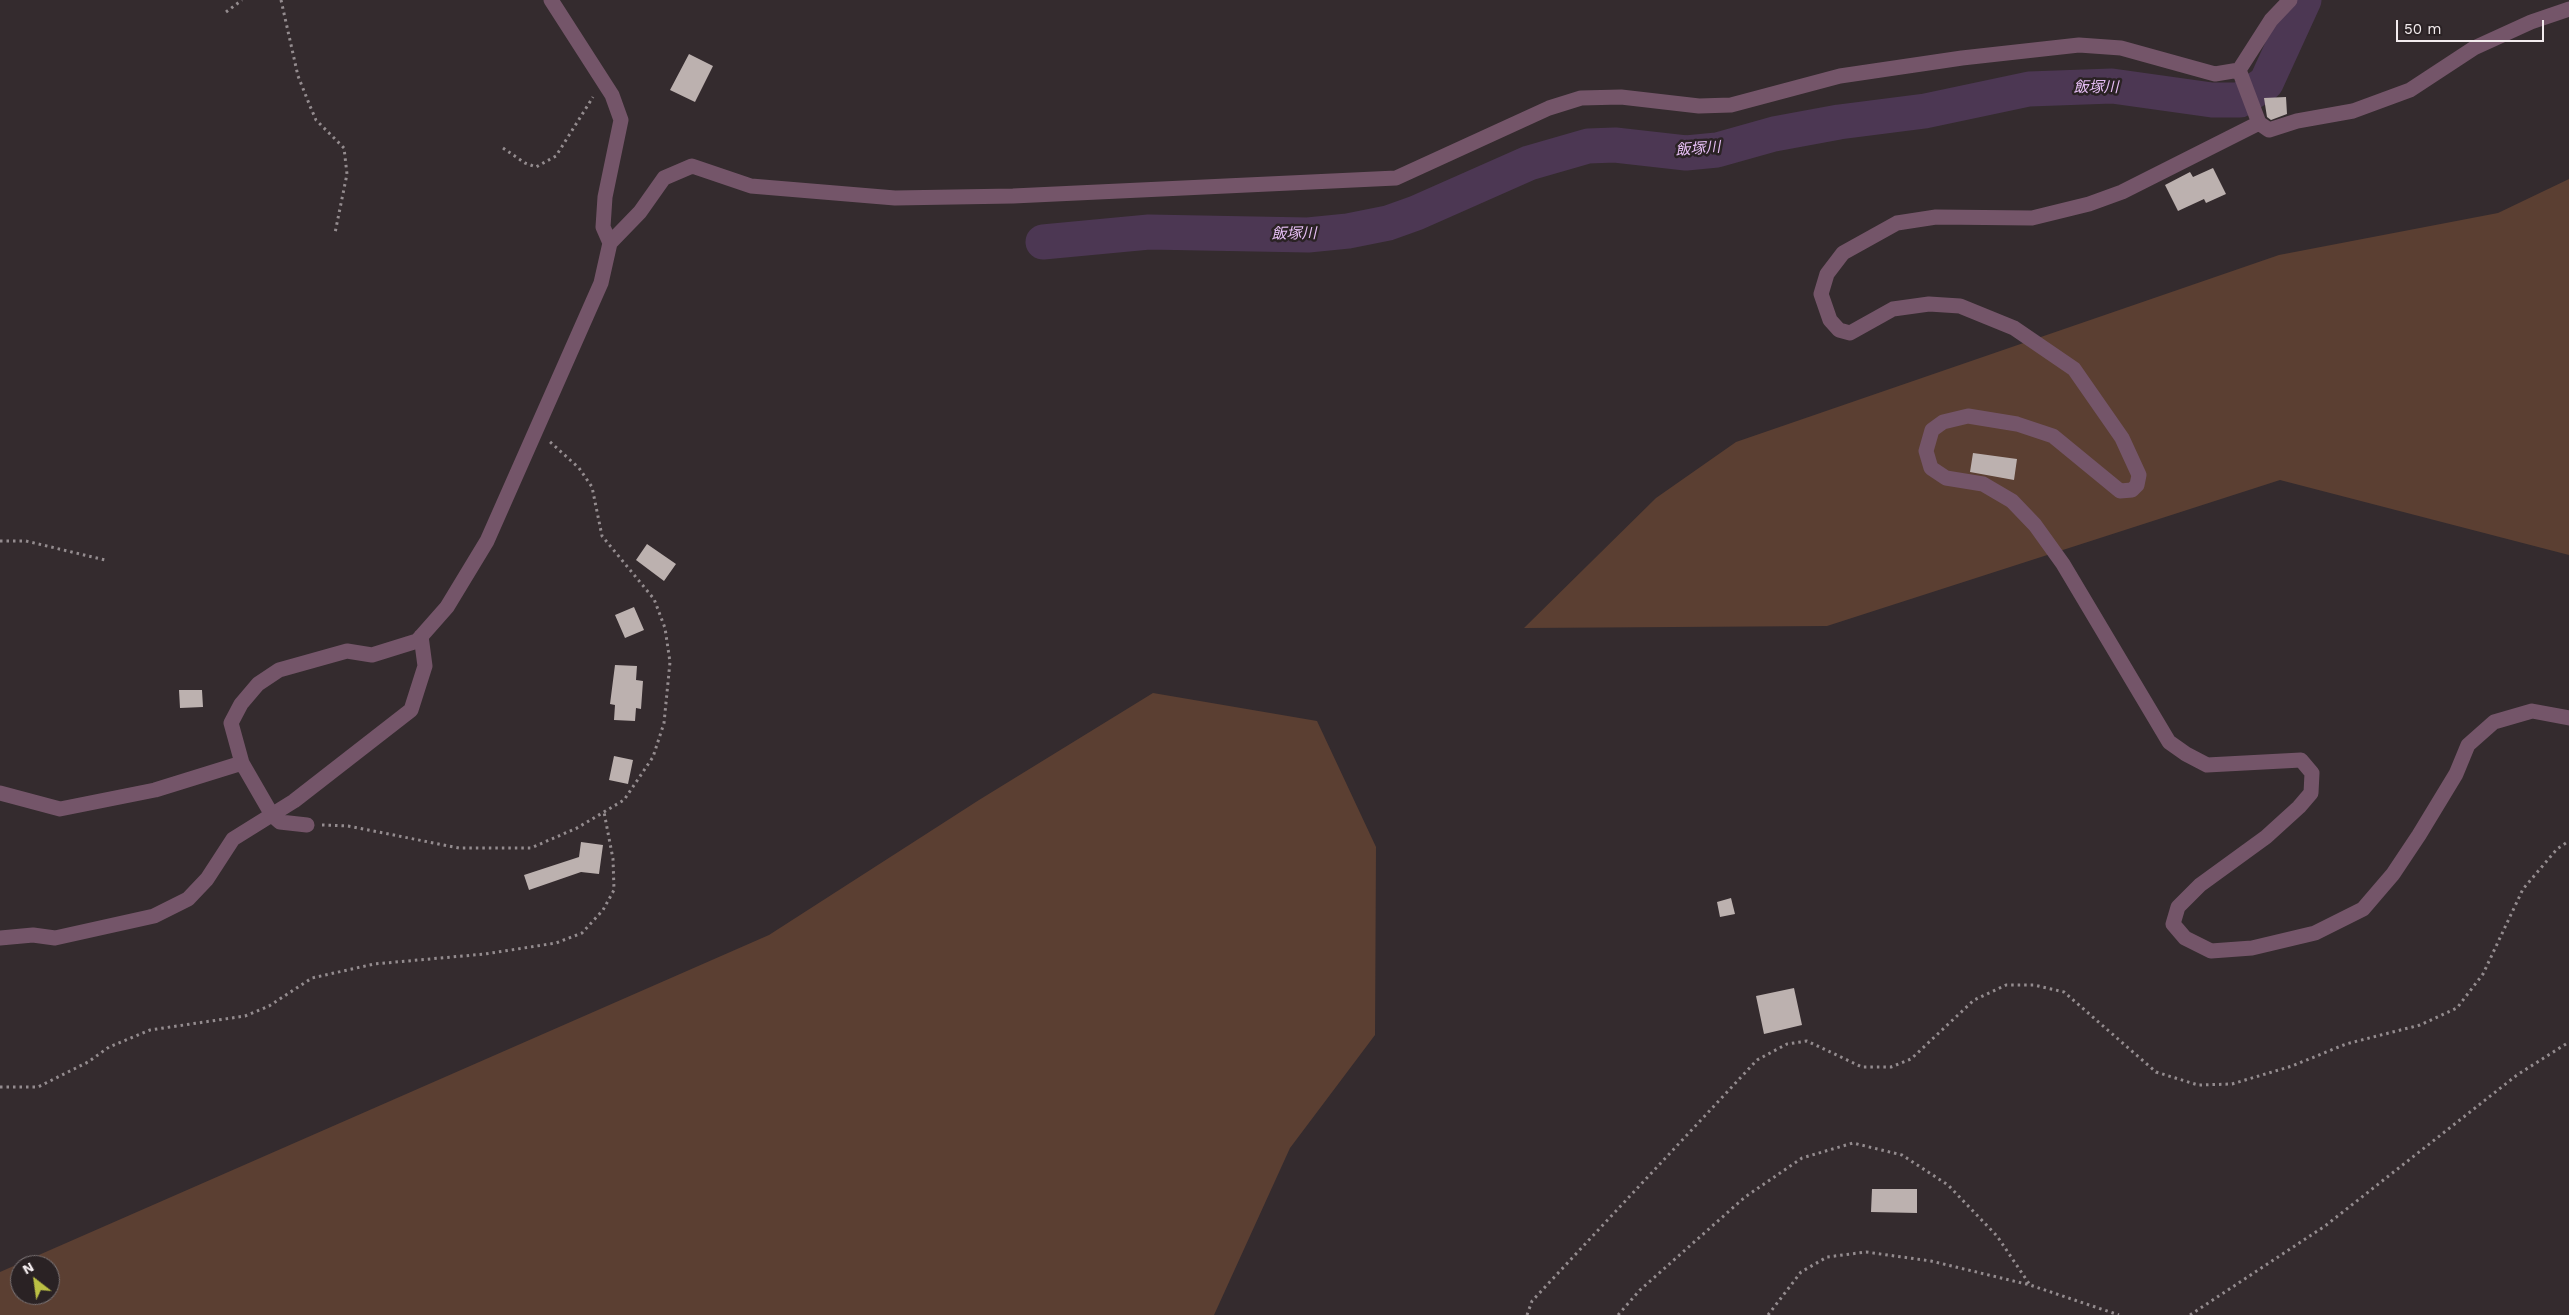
<!DOCTYPE html>
<html>
<head>
<meta charset="utf-8">
<style>
	body { margin:0 }
	#map { position:relative; width:2569px; height:1315px; overflow:hidden; background:#342b2e; font-family:"Work Sans",sans-serif }
	canvas { display:block }
	.north { position:absolute; left:10px; top:1255px; width:50px; height:50px; box-sizing:border-box; background:#2a2224; border:1px solid #7a7375; border-radius:50%; rotate:330deg; font-size:14px; font-weight:700; line-height:20px; text-align:center; color:#f3ecee }
	.north::after { content:''; display:block; margin:auto; width:18px; height:22px; background:#bbc044; clip-path:polygon(50% 0,100% 100%,50% 72%,0 100%) }
	.scale { position:absolute; left:2396px; top:20px; width:148px; height:22px; box-sizing:border-box; border:2px solid #f3ecee; border-top:0; padding-left:6px; font-size:15px; line-height:18px; white-space:nowrap; color:#f3ecee; -webkit-text-stroke:4px #2a2224; paint-order:stroke }
</style>
</head>
<body>
<div id="map">
<canvas width="2569" height="1315"></canvas>
<div class="north">N</div>
<div class="scale">50 m</div>
</div>
<script>
const c = document.querySelector('canvas').getContext('2d');
c.lineJoin = 'round';
function fillPath(path, color) {
  c.fillStyle = color;
  c.fill(path, 'evenodd');
}
function poly(rows) {
  const path = new Path2D();
  for (const r of rows) {
    path.moveTo(r[0], r[1]);
    for (let i = 2; i < r.length; i += 2) path.lineTo(r[i], r[i + 1]);
  }
  return path;
}
function stroke(path, color, width, dash) {
  c.strokeStyle = color;
  c.lineWidth = width;
  c.lineCap = dash ? 'butt' : 'round';
  c.setLineDash(dash || []);
  c.stroke(path);
}
function label(font, color, halo, rows, align = 'center') {
  c.font = font + ' "Work Sans","Noto Sans JP",sans-serif';
  c.lineWidth = 5;
  c.setLineDash([]);
  c.textBaseline = 'middle';
  c.strokeStyle = halo;
  c.fillStyle = color;
  for (const [text, x, y, turn = 0] of rows) {
    c.save();
    c.translate(x, y);
    c.rotate((+turn || 0) * Math.PI / 180);
    c.textAlign = isNaN(turn) ? turn : align;
    if (halo) c.strokeText(text, 0, 0);
    c.fillText(text, 0, 0);
    c.restore();
  }
}
fillPath(poly([
	[2569,179,2569,555,2280,480,1827,626,1524,628,1656,498,1736,442,2279,255,2498,213],
	[1153,693,1317,721,1376,847,1375,1035,1290,1148,1214,1315,0,1315,0,1272,769,935,979,800],
	[20,1265,50,1265,50,1295,20,1295]
]), '#5b3f32');
stroke(poly([
	[1043,242,1149,232,1308,235,1348,231,1388,223,1416,213,1529,163,1588,146,1615,145,1686,153,1717,150,1774,134,1839,122,1925,111,2029,89,2112,86,2212,100,2240,100,2266,83,2304,0]
]), '#4c3753', 35);
fillPath(poly([
	[689,54,713,66,695,102,670,90],
	[2286,97,2287,114,2271,120,2267,117,2264,98],
	[2213,168,2226,194,2206,203,2204,199,2178,211,2165,185,2190,172,2193,177],
	[1973,453,2017,459,2014,480,1970,472],
	[647,544,676,564,664,581,636,560],
	[634,607,644,630,625,638,615,615],
	[615,665,637,666,636,680,643,681,641,709,636,708,635,721,614,720,615,705,610,704],
	[179,690,202,690,203,707,180,708],
	[614,756,633,760,628,784,609,780],
	[581,842,603,845,599,874,581,872,529,890,524,875,579,857],
	[1731,898,1735,914,1720,917,1717,902],
	[1794,988,1802,1025,1764,1034,1756,996],
	[1872,1189,1917,1189,1917,1213,1871,1212]
]), '#bcb1af');
stroke(poly([
	[281,0,298,76,310,106,316,120,344,148,347,174,335,233],
	[226,12,242,0],
	[503,148,525,163,536,167,556,156,593,97],
	[0,541,26,541,105,560],
	[322,825,348,826,459,848,531,848,577,828,624,800,653,757,664,723,670,662,665,628,654,599,602,536,592,487,579,468,548,440],
	[0,1087,38,1087,88,1062,109,1047,150,1030,245,1016,269,1006,312,978,374,964,485,954,556,943,582,933,603,910,614,890,613,859,604,812],
	[1527,1315,1532,1301,1757,1060,1787,1044,1807,1041,1862,1067,1891,1067,1911,1059,1974,1000,2006,985,2034,985,2064,992,2156,1072,2198,1085,2232,1084,2292,1066,2346,1044,2420,1025,2457,1008,2483,974,2523,889,2557,849,2569,841],
	[1618,1315,1640,1290,1745,1197,1802,1158,1853,1143,1902,1155,1948,1185,1997,1236,2030,1285],
	[1768,1315,1801,1272,1827,1257,1866,1252,1931,1261,2030,1285,2119,1315],
	[2190,1315,2325,1226,2517,1075,2569,1042]
]), '#948c8f', 3, [2.5, 4]);
stroke(poly([
	[551,0,612,95,621,120,605,197,603,227,610,243],
	[2239,70,2259,123,2269,130,2297,121,2353,111,2410,90,2474,48,2531,22,2569,9],
	[2259,123,2122,192,2089,204,2032,218,1936,217,1897,223,1843,253,1827,274,1821,294,1830,320,1839,330,1850,333,1893,309,1929,304,1960,306,2014,328,2074,369,2122,438,2139,475,2137,485,2132,490,2120,491,2053,436,2017,424,1968,416,1943,422,1932,430,1926,451,1931,468,1946,478,1983,484,2012,501,2035,525,2063,564,2169,742,2186,754,2207,765,2301,760,2312,773,2311,793,2299,807,2266,837,2200,885,2178,907,2173,924,2185,938,2211,951,2252,948,2315,933,2363,909,2393,874,2419,835,2456,774,2468,745,2494,722,2532,711,2569,718],
	[0,793,60,809,155,790,242,763],
	[307,825,280,822,272,815,242,763,231,723,241,704,258,684,279,670,347,651,372,655,417,641,447,607,487,541,601,283,610,243,640,212,664,178,692,166,751,186,895,198,1013,196,1396,178,1549,108,1581,98,1621,97,1699,106,1731,105,1840,76,1962,58,2079,45,2121,48,2215,74,2239,70,2271,20,2290,0],
	[0,938,33,935,55,938,154,916,188,899,207,879,233,839,294,801,411,710,425,666,421,636]
]), '#745569', 15);
label('italic 15px', '#e6bef4', '#2a2224', [
	["飯塚川",2096,88],
	["飯塚川",1698,149,-4],
	["飯塚川",1294,234,-1]
]);
</script>
</body>
</html>
